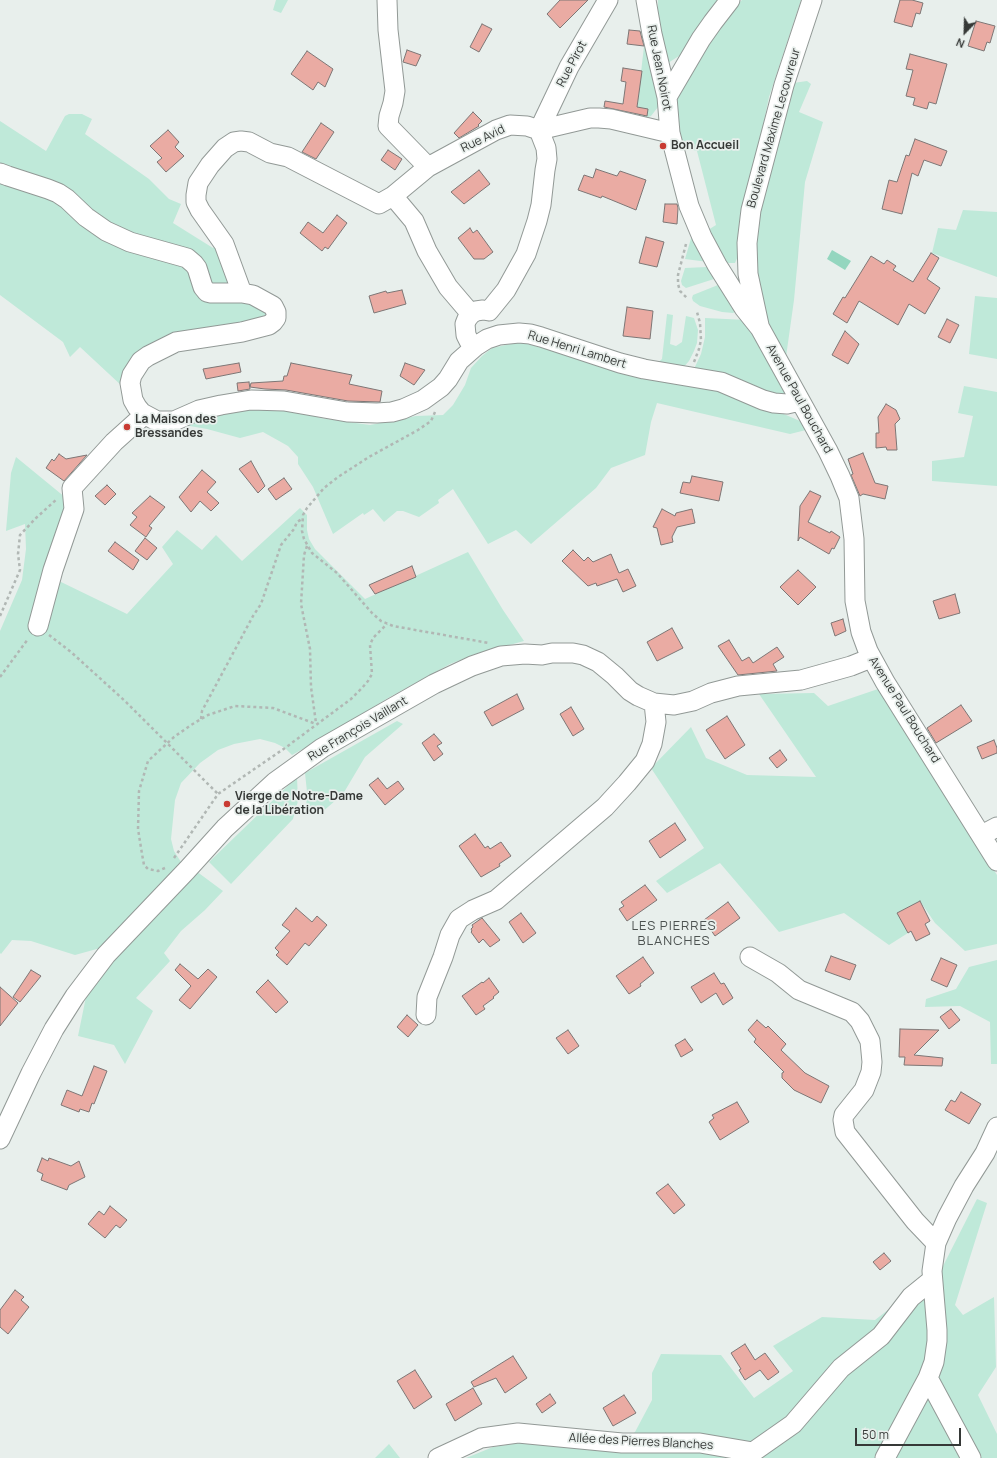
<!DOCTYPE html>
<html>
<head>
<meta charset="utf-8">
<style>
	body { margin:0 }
	#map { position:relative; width:997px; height:1458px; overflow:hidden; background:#e8efec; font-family:Manrope,sans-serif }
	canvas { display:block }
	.north { position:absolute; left:945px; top:12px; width:40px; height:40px; -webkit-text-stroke:3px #e8efec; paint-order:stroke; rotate:203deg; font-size:11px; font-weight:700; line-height:16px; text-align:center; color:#363937 }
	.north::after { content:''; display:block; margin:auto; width:14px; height:18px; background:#363937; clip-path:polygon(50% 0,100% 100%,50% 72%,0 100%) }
	.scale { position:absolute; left:855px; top:1428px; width:106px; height:18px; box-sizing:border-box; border:2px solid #363937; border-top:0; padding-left:5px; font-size:12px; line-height:14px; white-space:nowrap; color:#363937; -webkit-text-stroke:3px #e8efec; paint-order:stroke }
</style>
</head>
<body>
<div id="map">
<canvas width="997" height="1458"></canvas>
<div class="north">N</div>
<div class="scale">50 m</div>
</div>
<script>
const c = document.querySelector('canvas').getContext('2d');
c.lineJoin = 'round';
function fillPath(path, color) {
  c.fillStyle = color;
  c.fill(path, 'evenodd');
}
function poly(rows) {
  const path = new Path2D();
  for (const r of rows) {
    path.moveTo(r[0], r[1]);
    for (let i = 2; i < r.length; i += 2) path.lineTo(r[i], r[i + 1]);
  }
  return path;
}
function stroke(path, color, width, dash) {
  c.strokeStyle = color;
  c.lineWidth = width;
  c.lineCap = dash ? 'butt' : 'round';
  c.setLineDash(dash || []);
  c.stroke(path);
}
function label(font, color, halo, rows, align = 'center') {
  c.font = font + ' Manrope,sans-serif';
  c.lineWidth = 3.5;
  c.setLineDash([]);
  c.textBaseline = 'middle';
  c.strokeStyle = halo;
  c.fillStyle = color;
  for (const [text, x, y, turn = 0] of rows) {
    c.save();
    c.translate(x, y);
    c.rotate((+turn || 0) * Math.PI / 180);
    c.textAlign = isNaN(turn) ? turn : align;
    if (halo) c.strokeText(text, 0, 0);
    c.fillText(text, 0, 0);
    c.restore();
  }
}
fillPath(poly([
	[276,0,288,0,281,13,273,10],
	[658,0,721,0,688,49,679,56,668,63,657,21],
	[742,0,801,0,769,97,757,154,754,161,741,225,738,256,735,263,728,263,722,260,708,230,716,225,697,151,682,147,673,109,675,97,730,11],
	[644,46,650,58,660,98,658,107,651,116,642,119,636,117],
	[807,81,811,84,799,112,823,122,805,182,794,300,786,357,765,321,754,251,759,206,793,83],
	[69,114,82,114,92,119,85,134,149,179,169,199,181,204,173,223,213,248,224,235,243,282,285,310,200,342,186,331,162,338,141,351,123,387,80,347,70,357,63,342,0,295,0,121,46,151,65,116],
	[963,210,997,212,997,277,932,253,938,228,956,230],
	[692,235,708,262,685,259],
	[707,267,714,279,686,288,682,285,681,281,685,268],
	[718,285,723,290,738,310,733,313,722,312,700,306,693,301,692,298,693,295],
	[975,296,997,298,997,359,969,354],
	[667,314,673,315,670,344,676,346,682,342,686,316,694,318,698,330,697,343,694,351,689,361,681,370,655,365,662,359],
	[705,318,747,320,785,392,784,395,780,399,694,369,701,354,705,337],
	[520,342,575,357,744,397,800,421,806,430,790,434,657,403,651,422,645,455,611,468,596,488,531,544,516,530,488,544,453,489,438,500,439,503,419,517,403,511,397,511,384,522,373,509,364,515,363,513,333,534,313,487,298,464,298,457,288,446,263,432,240,438,207,429,184,425,204,415,244,407,301,410,320,418,370,425,416,416,443,415,453,405,465,385,471,368,482,356,492,348],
	[964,386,997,392,997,486,932,481,932,461,964,457,973,416,958,413],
	[16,457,77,507,59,581,127,614,173,564,162,547,177,530,202,550,216,535,242,561,300,508,307,515,307,530,309,539,315,549,365,599,468,552,503,610,524,641,473,655,450,664,388,698,328,735,292,755,285,748,275,743,260,739,234,744,218,750,200,763,181,783,175,800,171,839,174,851,181,862,124,927,104,947,75,955,31,941,12,940,1,954,0,953,0,631,22,580,26,549,25,524,6,531,11,473],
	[878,689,997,875,997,944,965,951,935,923,920,901,897,913,908,933,889,945,844,913,779,932,720,863,667,893,656,881,704,848,651,768,691,727,706,758,747,775,816,777,759,694,814,693,828,706],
	[397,721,403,724,365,757,343,794,321,813,308,815,306,808,307,792,305,773],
	[297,777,298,801,293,819,231,884,209,862],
	[196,871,223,891,205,910,181,931,164,953,170,961,136,998,153,1011,125,1064,114,1045,78,1036,88,987],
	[997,960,997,1064,991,1064,990,1022,960,1006,925,1007,926,999,956,989,969,967],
	[977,1199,987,1203,955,1305,963,1315,994,1297,996,1367,978,1395,997,1434,997,1458,466,1458,493,1447,526,1442,614,1448,635,1432,652,1400,652,1373,661,1354,721,1355,754,1398,793,1371,773,1346,822,1317,875,1320,942,1268],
	[389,1444,400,1458,375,1458]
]), '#bfe9d9');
fillPath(poly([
	[832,250,851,261,845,270,827,259]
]), '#94d6bf');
const building = poly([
	[560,0,588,0,560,28,547,14,560,0],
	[900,0,912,0,923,3,920,14,916,13,912,27,894,22,900,0],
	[976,21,995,26,990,43,987,42,984,51,968,46,976,21],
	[482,24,492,29,479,52,470,47,482,24],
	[629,30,640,31,644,46,627,44,629,30],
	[407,50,421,55,416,66,403,62,407,50],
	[307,51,333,69,325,87,318,82,313,90,291,74,307,51],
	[910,54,947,64,936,104,929,102,927,109,913,105,915,98,906,96,913,70,906,69,910,54],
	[623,68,642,71,637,107,648,109,647,116,604,107,605,101,623,104,626,82,621,81,623,68],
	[473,112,482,121,478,125,479,126,459,138,454,133,473,112],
	[321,123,334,132,316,159,302,152,321,123],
	[168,130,179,142,175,147,184,156,166,172,157,162,162,158,150,146,168,130],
	[915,139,947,151,941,166,924,160,918,176,912,173,902,214,882,209,889,180,897,182,906,155,909,156,915,139],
	[388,150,402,159,395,170,381,160,388,150],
	[596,169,617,176,620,171,646,180,636,210,602,196,601,198,578,190,584,175,593,178,596,169],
	[479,170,490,184,464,204,451,192,479,170],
	[665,204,677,204,678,208,677,224,663,222,665,204],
	[337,215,347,223,328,249,325,247,322,251,300,233,308,222,323,233,337,215],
	[470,228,473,233,477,230,493,252,484,259,474,259,458,238,470,228],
	[646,237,664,242,657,267,639,263,646,237],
	[931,253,939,258,927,279,940,288,925,314,909,304,898,325,859,301,847,323,833,314,843,297,845,298,871,256,884,264,887,260,896,266,893,270,913,282,931,253],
	[402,290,406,304,374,313,369,296,386,291,387,293,402,290],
	[627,307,653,311,650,339,623,336,627,307],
	[947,319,959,325,950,343,938,337,947,319],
	[845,331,859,344,848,364,832,355,845,331],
	[239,363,241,372,206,379,203,369,239,363],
	[291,363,352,375,349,384,382,391,380,402,348,401,286,390,265,389,250,387,251,383,283,381,284,376,287,376,291,363],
	[405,363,425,370,414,385,400,376,405,363],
	[249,382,250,389,238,391,237,383,249,382],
	[886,404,896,410,900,419,895,424,897,450,887,450,886,447,876,448,876,433,879,433,878,417,886,404],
	[863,453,875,483,888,486,885,499,863,494,860,496,851,475,853,474,848,459,863,453],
	[59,454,66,459,87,455,64,481,46,468,52,459,54,461,59,454],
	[251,461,265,486,258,493,239,469,251,461],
	[202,470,216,482,207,492,219,503,211,511,200,501,191,512,179,497,202,470],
	[692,476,723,482,719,501,680,493,683,482,690,483,692,476],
	[284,478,292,489,276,500,268,489,284,478],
	[107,485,116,494,105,505,95,496,107,485],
	[810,491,821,496,808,522,830,533,831,531,840,537,834,549,832,548,829,554,800,537,798,541,800,506,810,491],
	[150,496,165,507,149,526,152,528,146,537,130,525,137,517,132,513,150,496],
	[662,509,675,516,676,513,692,509,695,523,677,527,672,537,673,542,661,545,657,528,653,527,662,509],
	[145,538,157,548,147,560,135,551,145,538],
	[115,542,139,560,133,570,108,551,115,542],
	[573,550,584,561,588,557,593,562,611,554,619,573,628,569,636,586,623,592,617,579,597,586,596,583,588,586,562,561,573,550],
	[412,566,416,577,375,594,369,585,412,566],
	[798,570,816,587,798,605,780,587,798,570],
	[955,594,960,613,939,619,933,601,955,594],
	[843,619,846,631,835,636,831,623,843,619],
	[672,628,683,648,657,661,647,642,672,628],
	[729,640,742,661,749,657,753,663,777,647,784,657,773,664,777,671,738,675,718,646,729,640],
	[517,694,524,709,492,726,484,712,517,694],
	[961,705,972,721,936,743,927,728,961,705],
	[571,707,584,729,573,736,560,714,571,707],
	[727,716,745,745,725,759,706,730,727,716],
	[434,734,442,743,437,746,443,754,434,761,422,743,434,734],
	[994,740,997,748,997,753,982,759,977,747,994,740],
	[780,750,787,760,777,768,769,758,780,750],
	[378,778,387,789,398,781,404,789,385,805,369,785,378,778],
	[675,823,686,840,660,858,649,841,675,823],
	[475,834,485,848,488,846,490,849,501,842,511,856,499,864,500,866,481,877,459,846,475,834],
	[645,885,657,900,627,921,619,909,624,906,621,902,645,885],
	[920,901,930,921,925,924,930,934,916,941,911,931,908,933,897,913,920,901],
	[728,902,740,918,715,936,704,920,728,902],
	[296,908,312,922,317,916,327,925,309,946,305,943,287,965,276,955,279,952,275,948,290,931,282,925,296,908],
	[521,913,536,933,523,943,509,922,521,913],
	[482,918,500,940,490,947,483,939,479,943,471,932,472,931,471,929,473,927,472,925,482,918],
	[831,956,856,965,850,980,825,971,831,956],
	[643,957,654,973,640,984,641,986,629,994,616,976,643,957],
	[941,958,957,965,947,987,931,980,941,958],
	[180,964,198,979,208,969,217,977,190,1009,179,1000,191,986,175,970,180,964],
	[31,970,41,976,20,1002,13,997,31,970],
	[714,973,721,984,724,983,733,998,723,1005,716,993,701,1003,691,987,714,973],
	[489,978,499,992,493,997,494,998,483,1006,485,1009,476,1015,462,996,482,982,483,983,489,978],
	[268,980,288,1002,276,1013,256,992,268,980],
	[0,987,18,1003,0,1026,0,987],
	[951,1009,960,1020,949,1029,940,1017,951,1009],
	[407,1015,418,1025,408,1037,397,1027,407,1015],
	[757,1020,766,1028,768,1026,786,1044,781,1050,805,1073,829,1086,821,1103,794,1090,782,1078,782,1073,784,1072,754,1042,756,1039,748,1030,757,1020],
	[900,1029,939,1030,914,1055,943,1058,942,1066,904,1065,905,1057,899,1057,900,1029],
	[568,1030,579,1046,568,1054,556,1038,568,1030],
	[685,1039,693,1050,681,1057,675,1045,685,1039],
	[94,1066,107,1071,94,1104,92,1103,89,1112,80,1109,79,1112,61,1105,67,1090,82,1096,94,1066],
	[961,1092,981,1104,969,1124,945,1110,951,1100,955,1102,961,1092],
	[737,1102,749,1122,720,1140,709,1122,714,1118,712,1115,737,1102],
	[42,1158,48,1161,49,1158,71,1166,79,1161,85,1177,69,1185,67,1190,41,1180,43,1174,37,1171,42,1158],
	[668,1184,685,1205,674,1214,656,1193,668,1184],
	[110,1206,127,1220,120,1228,116,1225,105,1238,88,1224,99,1211,104,1215,110,1206],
	[884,1253,891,1261,880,1270,873,1262,884,1253],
	[15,1290,24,1297,21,1300,29,1307,8,1334,0,1327,0,1310,15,1290],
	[745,1344,755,1360,765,1353,779,1372,768,1380,760,1370,745,1380,739,1370,741,1369,731,1353,745,1344],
	[513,1356,527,1378,505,1393,496,1378,474,1387,471,1382,513,1356],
	[415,1370,432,1397,414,1409,397,1381,415,1370],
	[473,1388,482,1404,455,1421,446,1404,473,1388],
	[550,1394,556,1403,542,1413,536,1404,550,1394],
	[624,1395,636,1413,613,1426,603,1408,624,1395]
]);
fillPath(building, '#eaaba3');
stroke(building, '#7d7675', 1);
const minor = poly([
	[387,0,388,30,395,91,393,103,389,116,388,126,428,167],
	[646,0,652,34,667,97,670,133,689,206,702,237,717,265,744,308,760,328,828,451,840,476,849,498,854,539,855,601,861,632,868,651,885,682,997,861],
	[667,97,701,39,713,22,730,0],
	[539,130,569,67,608,0],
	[0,173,8,176,48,189,58,193,67,199,86,217,106,231,130,242,187,258,194,264,197,268,203,287,207,292,211,293,242,293,253,295,273,306,276,312,276,318,273,322,269,325,242,332,176,342,148,356,141,361,132,375,130,383,133,400,137,407,142,413,157,421,174,421,199,410,221,405,251,400,284,401,347,412,377,413,392,412,403,409,423,400,441,387,448,379,459,361,476,346,487,339,499,335,519,333,530,334,541,337,620,363,644,369,721,382,763,400,774,403,787,404,800,401],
	[393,196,414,221,427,251,448,287,471,314],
	[242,293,224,244,200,210,196,202,196,195,198,183,210,165,225,148,234,142,241,141,249,142,270,153,288,157,379,204,393,196,428,167,496,130,510,125,527,126,539,130,590,118,599,118,611,119,670,133],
	[759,325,748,274,747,243,751,210,784,85,812,0],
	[476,346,469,341,466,335,465,324,467,319,471,314,476,311,483,310,489,311,506,290,526,254,537,221,541,205,545,170,547,159,546,148,539,130],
	[38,626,53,570,74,509,72,488,114,442,144,415],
	[982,835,997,827],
	[750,957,778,973,799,990,852,1012,860,1021,870,1041,872,1062,871,1072,864,1090,844,1115,843,1120,845,1132,915,1221,936,1243],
	[426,1015,427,997,443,957,450,935,459,919,473,910,496,900,605,807,627,783,645,761,652,744,656,722,654,703],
	[0,1139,31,1073,54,1029,75,996,106,955,187,870,225,828,275,782,300,764,322,748,434,684,472,666,501,656,525,654,542,655,552,653,573,653,583,655,598,662,615,676,630,691,638,696,654,703,674,705,693,701,711,693,738,686,801,680,851,666,871,658],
	[928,1378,971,1458],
	[438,1458,481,1438,518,1433,622,1443,700,1443,753,1452],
	[746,1458,753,1452,793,1424,841,1368,881,1336,911,1297,932,1280],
	[885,1458,928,1378,934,1362,937,1341,937,1330,932,1271,936,1243,947,1218,964,1186,985,1153,997,1127]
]);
stroke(minor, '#929996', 21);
stroke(poly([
	[686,244,678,275,678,284,680,291,687,298],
	[694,362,699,349,701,340,700,323,697,312],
	[435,412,431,421,418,430,369,457,338,477,324,488,307,508,303,515,302,531,304,539,312,553,337,573,372,613,381,621,393,626,489,643],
	[307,546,304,555,301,604,310,649,311,687,316,723],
	[0,616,20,570,18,554,20,535,36,518,57,499],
	[49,635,71,652,125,701,218,794],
	[0,677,28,639],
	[201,719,202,711,253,616,261,604,281,545,294,529,297,522,302,519],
	[174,858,218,794,285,748,351,699,362,688,368,681,372,674,370,645,373,638,387,624],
	[165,868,158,871,148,869,144,865,142,854,138,829,139,791,148,761,174,737,191,725,208,715,235,706,273,708,316,724]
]), '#b1b7b4', 2.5, [3, 3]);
stroke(minor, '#fff', 19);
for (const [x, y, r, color] of [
	[663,146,4,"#c93b33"],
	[127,427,4,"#c93b33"],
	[227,804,4,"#c93b33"]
]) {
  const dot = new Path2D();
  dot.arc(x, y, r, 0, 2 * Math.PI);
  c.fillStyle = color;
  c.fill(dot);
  stroke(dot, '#e8efec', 1.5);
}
label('12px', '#363937', '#e8efec', [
	["Rue Pirot",572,64,-62],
	["Rue Jean Noirot",659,68,79],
	["Boulevard Maxime Lecouvreur",774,128,-74],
	["Rue Avid",483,139,-26],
	["Rue Henri Lambert",577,350,17],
	["Avenue Paul Bouchard",799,399,61],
	["Avenue Paul Bouchard",904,710,58],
	["Rue François Vaillant",358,729,-31],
	["Allée des Pierres Blanches",641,1442,3]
]);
label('bold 12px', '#363937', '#e8efec', [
	["Bon Accueil",671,146],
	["La Maison des",135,420],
	["Bressandes",135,434],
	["Vierge de Notre-Dame",235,797],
	["de la Libération",235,811]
], 'left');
c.letterSpacing = '1px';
label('13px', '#4c5250', '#e8efec', [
	["LES PIERRES",674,926],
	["BLANCHES",674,941]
]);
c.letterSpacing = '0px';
</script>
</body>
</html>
